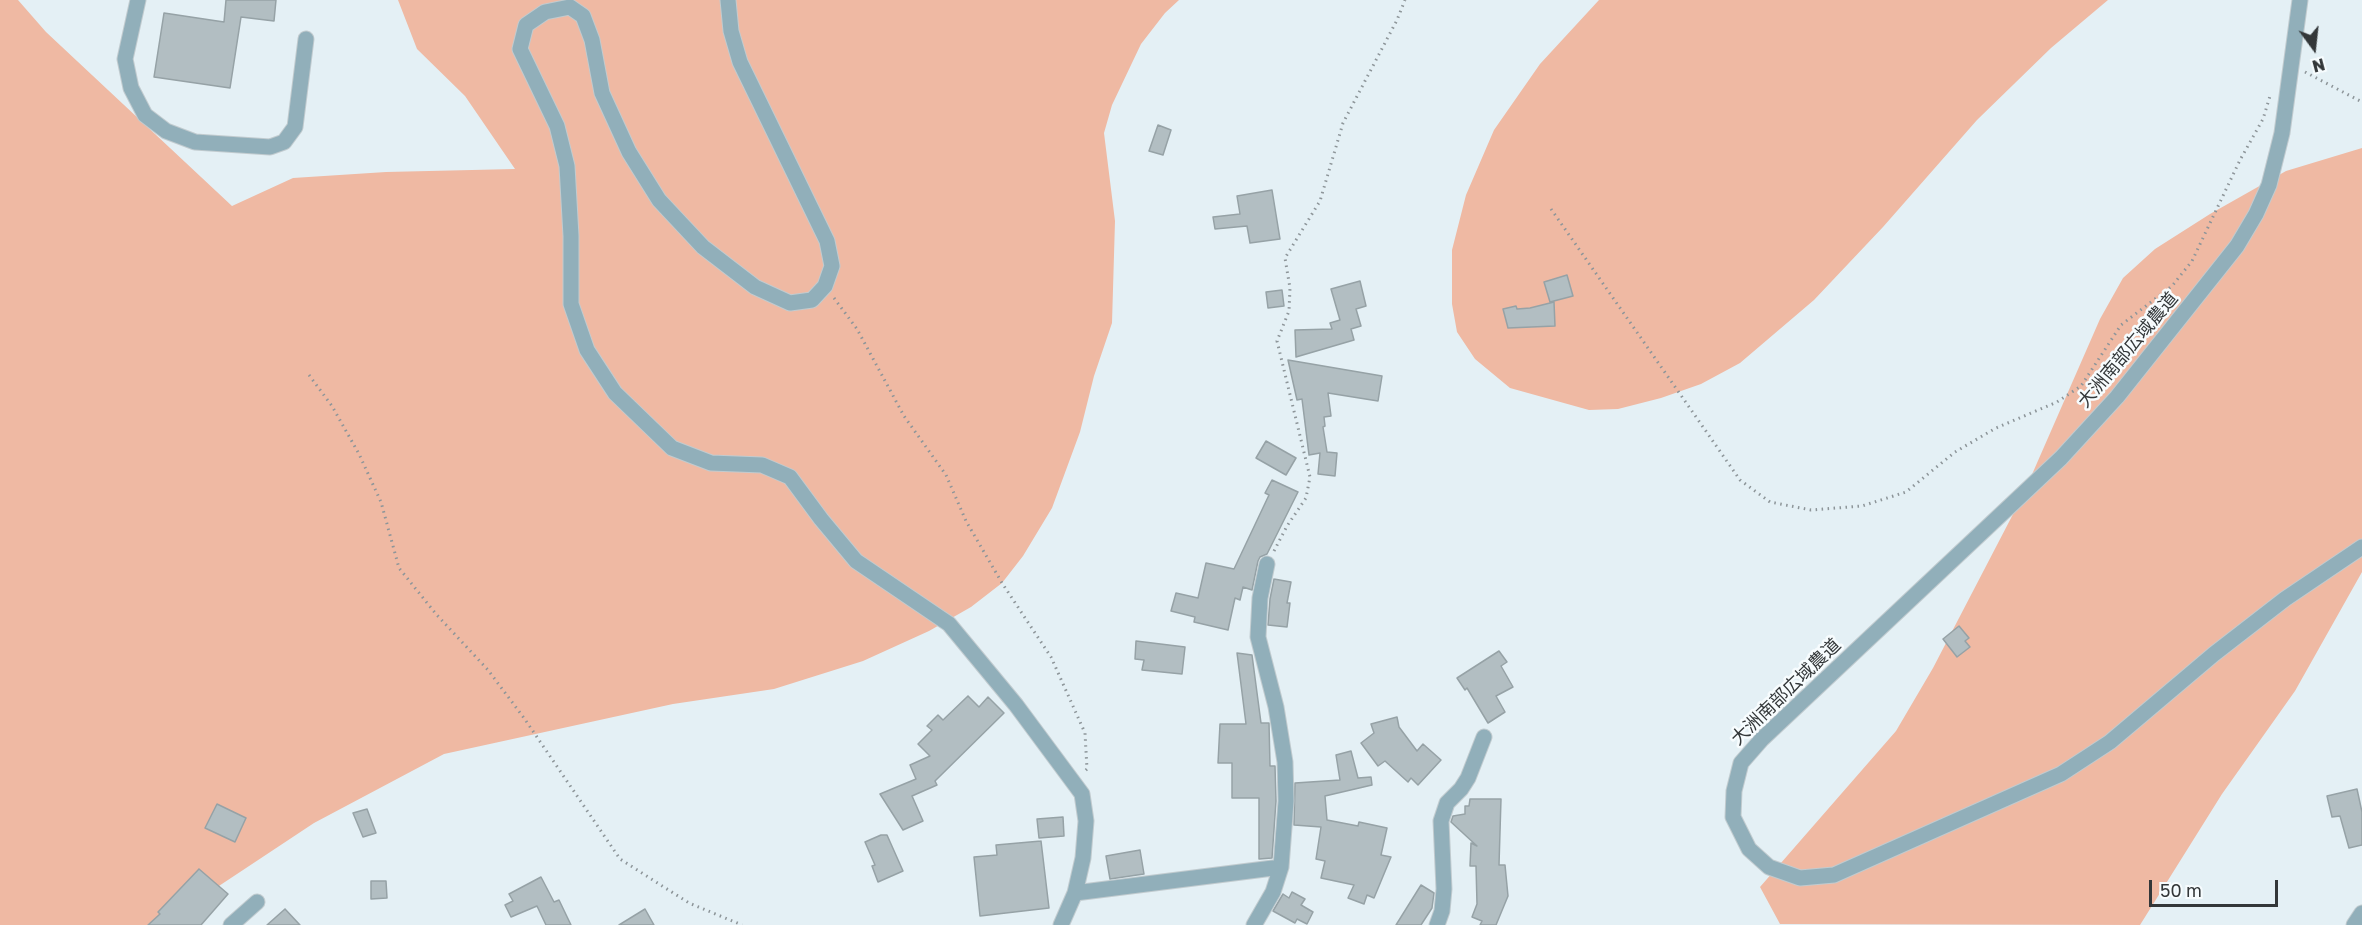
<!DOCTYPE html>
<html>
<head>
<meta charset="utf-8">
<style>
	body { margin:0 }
	#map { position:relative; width:2362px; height:925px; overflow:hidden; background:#e4f0f5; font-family:"Golos Text",sans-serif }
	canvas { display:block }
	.north { position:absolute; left:2284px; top:18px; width:60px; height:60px; -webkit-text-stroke:4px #f7fcfe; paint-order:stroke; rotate:165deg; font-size:16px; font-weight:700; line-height:24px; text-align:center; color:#333739 }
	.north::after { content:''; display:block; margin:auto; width:21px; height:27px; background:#333739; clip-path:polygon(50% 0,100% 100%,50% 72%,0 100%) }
	.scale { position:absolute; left:2149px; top:880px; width:129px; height:27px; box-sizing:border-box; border:3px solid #333739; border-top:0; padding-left:8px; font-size:18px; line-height:21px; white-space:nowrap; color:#333739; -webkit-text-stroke:4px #f7fcfe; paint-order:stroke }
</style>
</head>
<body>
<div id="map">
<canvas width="2362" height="925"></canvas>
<div class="north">N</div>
<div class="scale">50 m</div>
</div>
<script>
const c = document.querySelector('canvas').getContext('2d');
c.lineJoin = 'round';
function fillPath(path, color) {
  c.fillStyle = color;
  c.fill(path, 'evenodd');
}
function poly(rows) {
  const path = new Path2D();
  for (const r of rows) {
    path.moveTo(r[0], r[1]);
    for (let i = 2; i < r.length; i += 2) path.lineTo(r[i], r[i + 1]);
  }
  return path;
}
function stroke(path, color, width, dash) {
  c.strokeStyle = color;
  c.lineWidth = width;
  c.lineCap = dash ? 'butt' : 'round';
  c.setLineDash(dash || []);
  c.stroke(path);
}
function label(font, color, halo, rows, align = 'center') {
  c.font = font + ' "Golos Text","Noto Sans JP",sans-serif';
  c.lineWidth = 5;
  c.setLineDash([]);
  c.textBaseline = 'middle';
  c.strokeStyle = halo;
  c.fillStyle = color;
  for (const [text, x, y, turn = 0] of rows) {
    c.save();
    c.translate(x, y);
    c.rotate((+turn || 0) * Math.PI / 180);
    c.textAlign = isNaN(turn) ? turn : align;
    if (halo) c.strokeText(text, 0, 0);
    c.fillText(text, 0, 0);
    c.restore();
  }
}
fillPath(poly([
	[0,0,18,0,46,32,232,206,293,178,386,172,515,169,465,96,417,49,398,0,1179,0,1165,13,1141,44,1112,105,1104,133,1115,221,1112,323,1094,376,1080,432,1052,508,1023,556,1002,583,971,607,929,631,863,661,774,689,673,704,444,754,314,823,160,925,0,925],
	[1599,0,2108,0,2051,48,1977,120,1883,227,1814,300,1740,363,1701,384,1661,398,1618,409,1589,410,1510,388,1475,359,1457,332,1452,304,1452,250,1466,195,1494,130,1540,64],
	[2362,148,2362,572,2295,691,2222,794,2140,925,1780,924,1760,887,1896,731,1933,668,2023,495,2100,319,2123,278,2155,249,2210,214,2286,171]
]), '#efb9a3');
const building = poly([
	[226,0,276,0,274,21,241,17,230,88,154,77,164,13,224,22,226,0],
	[1158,125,1171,130,1163,155,1149,151,1158,125],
	[1272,190,1280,239,1250,243,1247,226,1215,229,1213,217,1240,214,1237,196,1272,190],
	[1567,275,1573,296,1550,302,1544,282,1567,275],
	[1360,281,1366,306,1356,309,1361,326,1351,329,1354,340,1296,357,1295,330,1332,329,1330,323,1340,320,1331,289,1360,281],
	[1282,290,1284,306,1268,308,1266,292,1282,290],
	[1554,302,1555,326,1508,328,1503,309,1516,306,1517,309,1530,308,1554,302],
	[1288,360,1382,376,1378,401,1328,393,1331,416,1324,417,1325,426,1323,427,1327,452,1337,453,1335,476,1318,474,1320,453,1309,455,1302,399,1297,400,1288,360],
	[1266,441,1296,458,1286,475,1256,458,1266,441],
	[1272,480,1298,492,1267,554,1260,557,1258,561,1252,590,1243,587,1240,600,1235,598,1228,630,1194,622,1195,617,1171,611,1176,593,1198,598,1206,563,1234,569,1269,495,1265,493,1272,480],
	[1274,579,1291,582,1287,603,1290,603,1287,627,1268,625,1270,599,1274,579],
	[1959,626,1969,638,1965,641,1970,647,1957,657,1943,639,1959,626],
	[1136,641,1185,647,1182,674,1142,670,1144,660,1135,659,1136,641],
	[1499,651,1507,662,1501,666,1513,687,1496,696,1505,712,1488,723,1467,688,1465,690,1457,678,1499,651],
	[1237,653,1252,655,1261,723,1269,723,1270,766,1275,766,1276,801,1272,858,1259,859,1259,798,1232,798,1232,763,1218,763,1220,724,1246,724,1237,653],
	[968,696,979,707,988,697,1004,713,935,781,937,785,912,796,923,821,903,830,880,794,916,779,910,765,930,756,918,744,932,730,927,726,938,715,943,720,968,696],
	[1397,717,1399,727,1417,751,1423,744,1441,760,1418,785,1411,778,1408,782,1385,761,1378,766,1361,743,1374,733,1371,724,1397,717],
	[1351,751,1358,778,1371,777,1372,785,1325,796,1327,820,1358,826,1359,822,1387,828,1381,855,1391,857,1374,898,1367,895,1364,904,1348,898,1354,885,1321,878,1325,861,1316,859,1321,827,1294,825,1295,783,1340,780,1336,755,1351,751],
	[2357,789,2362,812,2362,845,2349,848,2340,816,2332,817,2327,796,2357,789],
	[1470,799,1501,799,1499,865,1505,865,1508,896,1496,925,1480,925,1482,921,1472,917,1477,904,1476,866,1470,866,1471,843,1477,846,1451,822,1453,816,1465,814,1465,806,1469,806,1470,799],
	[217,804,246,818,235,842,205,828,217,804],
	[367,809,376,833,363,837,353,813,367,809],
	[1063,817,1064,836,1039,838,1037,819,1063,817],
	[881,835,887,835,903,871,878,882,872,866,875,865,865,842,881,835],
	[1041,841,1049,908,980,916,974,857,997,855,996,845,1041,841],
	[1140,850,1144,874,1110,879,1106,856,1140,850],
	[199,869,228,894,201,925,148,925,160,914,158,912,199,869],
	[541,877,554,902,559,900,571,925,546,925,537,906,511,917,505,905,513,901,509,894,541,877],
	[371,881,386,881,387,898,371,899,371,881],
	[1421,885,1434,893,1432,908,1421,925,1396,925,1421,885],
	[1292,892,1305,899,1301,905,1313,912,1307,924,1297,919,1295,923,1273,911,1283,894,1289,898,1292,892],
	[285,909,300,925,267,925,285,909],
	[645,909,654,925,619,925,645,909]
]);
fillPath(building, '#b2bec2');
stroke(building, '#96a2a6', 1.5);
const minor = poly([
	[138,0,125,59,131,88,145,115,166,131,195,142,270,147,284,142,295,127,306,39],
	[728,0,731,31,740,62,827,241,832,266,825,286,812,300,790,303,755,287,703,247,659,200,629,152,602,93,592,40,583,16,570,7,545,12,526,25,520,49,557,126,567,166,571,236,571,304,587,350,615,393,672,448,711,463,762,465,790,477,821,519,856,561,949,624,1016,705,1082,794,1086,821,1083,858,1075,893],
	[2300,0,2282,133,2269,185,2256,214,2237,246,2117,397,2061,458,1762,739,1741,763,1734,791,1733,817,1749,849,1769,867,1800,878,1834,875,2061,774,2110,742,2214,654,2285,599,2362,547],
	[231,925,257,902],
	[1061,925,1075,893,1281,867],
	[1254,925,1273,892,1281,867,1286,801,1285,762,1276,707,1258,637,1260,598,1267,564],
	[1437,925,1442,911,1444,889,1441,821,1447,803,1461,789,1468,778,1484,737],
	[2354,925,2362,913]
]);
stroke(minor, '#c1cbcf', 17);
stroke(poly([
	[2305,72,2362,102],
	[1551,209,1740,480,1770,502,1811,510,1862,506,1906,492,1955,452,1996,428,2057,402,2081,386,2121,325,2172,286,2192,261,2240,160,2263,119,2270,96],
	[834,298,857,329,904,416,946,475,966,521,1002,583,1051,657,1085,733,1087,769,1083,773],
	[309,375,332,406,359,454,381,502,399,568,436,614,488,670,524,718,620,859,689,903,742,925],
	[1274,551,1287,526,1306,498,1310,477,1277,341,1289,311,1290,288,1285,258,1320,201,1343,123,1397,20,1405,0]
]), '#8d9599', 3, [1.5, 4.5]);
stroke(minor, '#91afba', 15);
label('18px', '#333739', '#f7fcfe', [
	["大洲南部広域農道",2128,350,-50],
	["大洲南部広域農道",1786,692,-44]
]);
</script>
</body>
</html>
